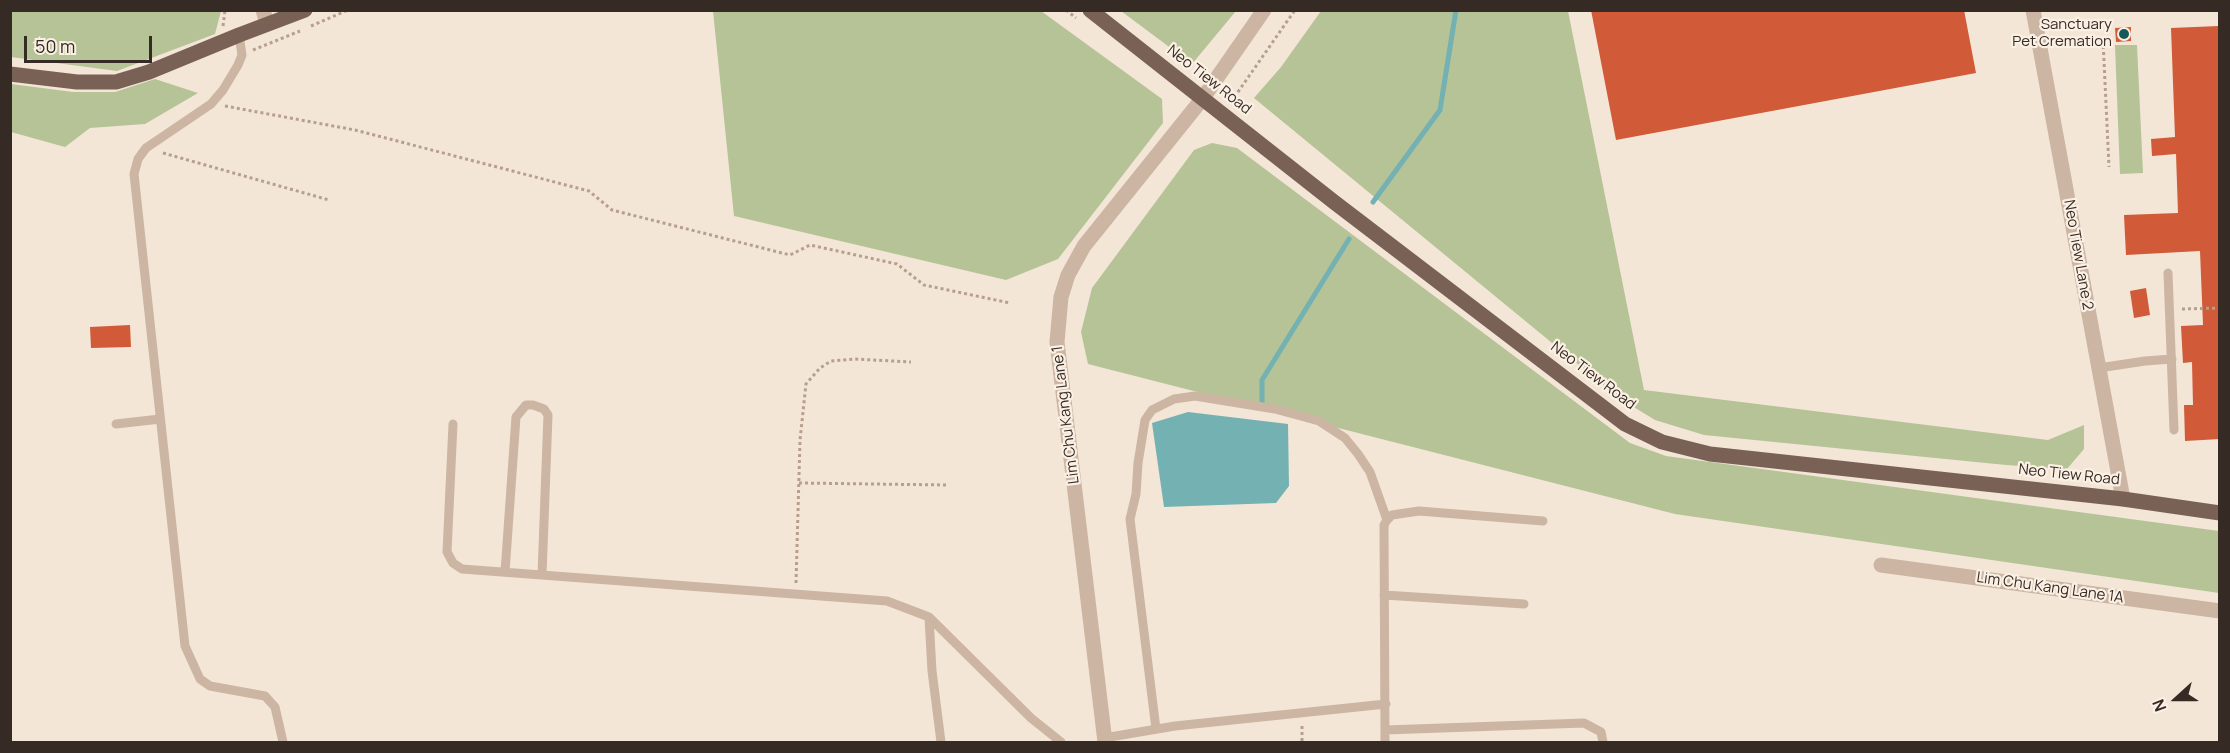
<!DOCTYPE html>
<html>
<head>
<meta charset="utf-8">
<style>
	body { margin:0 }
	#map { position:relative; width:2230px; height:753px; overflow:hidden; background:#f3e6d7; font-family:Manrope,sans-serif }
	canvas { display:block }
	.frame { position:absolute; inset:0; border:12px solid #362a25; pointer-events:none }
	.north { position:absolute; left:2146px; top:669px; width:60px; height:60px; -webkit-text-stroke:4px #fbf0e4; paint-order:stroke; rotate:249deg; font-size:16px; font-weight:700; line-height:24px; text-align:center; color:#362a25 }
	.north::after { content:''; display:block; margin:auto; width:21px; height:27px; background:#362a25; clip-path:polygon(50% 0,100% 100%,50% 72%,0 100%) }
	.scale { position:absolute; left:24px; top:36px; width:128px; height:27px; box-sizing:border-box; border:3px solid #362a25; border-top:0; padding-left:8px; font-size:18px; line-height:21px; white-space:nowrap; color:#362a25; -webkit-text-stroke:4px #fbf0e4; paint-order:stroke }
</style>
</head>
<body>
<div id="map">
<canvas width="2230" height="753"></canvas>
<div class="frame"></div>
<div class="north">N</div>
<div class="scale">50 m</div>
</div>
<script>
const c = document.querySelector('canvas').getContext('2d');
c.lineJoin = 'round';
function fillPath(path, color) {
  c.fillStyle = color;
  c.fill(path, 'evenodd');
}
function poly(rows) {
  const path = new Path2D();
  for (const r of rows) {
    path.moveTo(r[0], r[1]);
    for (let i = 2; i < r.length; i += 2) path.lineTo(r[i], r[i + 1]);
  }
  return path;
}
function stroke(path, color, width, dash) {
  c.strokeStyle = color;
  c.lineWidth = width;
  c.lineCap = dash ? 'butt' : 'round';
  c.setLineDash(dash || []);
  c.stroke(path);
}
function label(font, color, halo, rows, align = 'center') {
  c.font = font + ' Manrope,sans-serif';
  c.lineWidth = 4.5;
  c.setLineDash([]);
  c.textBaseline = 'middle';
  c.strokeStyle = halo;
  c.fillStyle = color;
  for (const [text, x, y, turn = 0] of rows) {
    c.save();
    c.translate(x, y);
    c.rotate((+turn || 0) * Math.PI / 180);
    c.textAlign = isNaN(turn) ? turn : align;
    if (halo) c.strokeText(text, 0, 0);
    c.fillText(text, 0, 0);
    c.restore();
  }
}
fillPath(poly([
	[11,10,221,10,221,11,215,34,117,71,11,57],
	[713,11,1041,11,1162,99,1163,123,1058,259,1006,280,734,216],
	[1121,11,1236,11,1192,64],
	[1321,11,1568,11,1644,390,2048,440,2084,425,2084,449,2067,469,2006,465,1704,435,1655,420,1619,398,1254,98,1281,67],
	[2115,45,2137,45,2143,173,2120,174],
	[155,79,198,93,145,124,90,128,65,147,11,132,11,84,73,92,115,92],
	[1212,143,1237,148,1630,443,1666,456,2219,531,2219,593,1675,514,1088,364,1081,332,1092,288,1194,150]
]), '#b5c396');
fillPath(poly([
	[1188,412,1288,424,1289,486,1276,503,1164,507,1152,423]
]), '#74b1b3');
stroke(poly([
	[1373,202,1440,110,1456,10],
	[1262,404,1262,380,1349,239]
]), '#74b1b3', 5);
fillPath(poly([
	[1591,10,1964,10,1976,73,1616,140],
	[2219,26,2220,439,2185,441,2184,405,2193,405,2192,362,2183,363,2181,326,2203,325,2200,251,2126,255,2124,215,2178,213,2176,154,2152,156,2151,139,2175,137,2171,28],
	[2131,27,2131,41,2116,42,2115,28],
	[2146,288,2150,315,2134,318,2130,291],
	[130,325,131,347,91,348,90,327]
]), '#d15a38');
stroke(poly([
	[1066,10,1076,18],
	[223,26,225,10],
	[311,26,348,10],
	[2103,40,2109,167],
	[253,50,300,31],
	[1231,102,1295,10],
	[225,106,355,130,589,191,612,210,790,255,810,245,897,264,924,285,1010,303],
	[163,153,329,200],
	[2182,309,2220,308],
	[799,483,947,485],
	[796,583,800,440,806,384,820,368,831,361,855,359,911,362],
	[1302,726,1302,742]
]), '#b89f8d', 3, [3, 3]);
stroke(poly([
	[239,35,242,55,238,65,223,90,211,104,146,148,138,159,134,174,185,646,200,679,210,686,265,696,275,707,283,742],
	[2168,273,2174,430],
	[2099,368,2145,361,2172,359],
	[116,424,160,419],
	[453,424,447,552,453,563,462,569,887,601,929,617,1031,718,1061,742],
	[505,572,516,417,526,405,533,405,544,409,548,415,542,575],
	[1384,595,1524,604],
	[929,617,932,671,941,742],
	[1156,729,1130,519,1136,494,1138,463,1145,420,1152,410,1174,399,1195,396,1275,409,1319,421,1345,438,1358,454,1370,472,1387,520],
	[1385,730,1584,723,1601,732,1603,742],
	[1104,738,1175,726,1386,704],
	[1385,742,1384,525,1387,520,1392,515,1419,511,1543,521]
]), '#ccb5a2', 9);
stroke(poly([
	[263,10,267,24],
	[2033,10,2123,499],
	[1881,565,2220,611],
	[1105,742,1057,342,1061,297,1068,275,1084,246,1203,98,1264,10]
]), '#ccb5a2', 15);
stroke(poly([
	[1090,10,1334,202,1625,424,1662,442,1710,454,2123,499,2220,513],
	[10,74,77,82,116,82,149,72,239,35,305,10]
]), '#7a6155', 15);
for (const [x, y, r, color] of [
	[2124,34,6,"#17585b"]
]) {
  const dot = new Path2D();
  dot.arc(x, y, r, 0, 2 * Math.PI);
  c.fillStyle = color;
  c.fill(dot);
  stroke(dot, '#fbf0e4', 2);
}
label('15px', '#362a25', '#fbf0e4', [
	["Sanctuary",2112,25],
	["Pet Cremation",2112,42]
], 'right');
label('15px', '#362a25', '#fbf0e4', [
	["Neo Tiew Road",1209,80,38],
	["Neo Tiew Lane 2",2078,255,80],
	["Neo Tiew Road",1593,376,37],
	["Lim Chu Kang Lane 1",1066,415,-97],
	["Neo Tiew Road",2069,475,6],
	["Lim Chu Kang Lane 1A",2050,588,8]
]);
</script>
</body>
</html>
